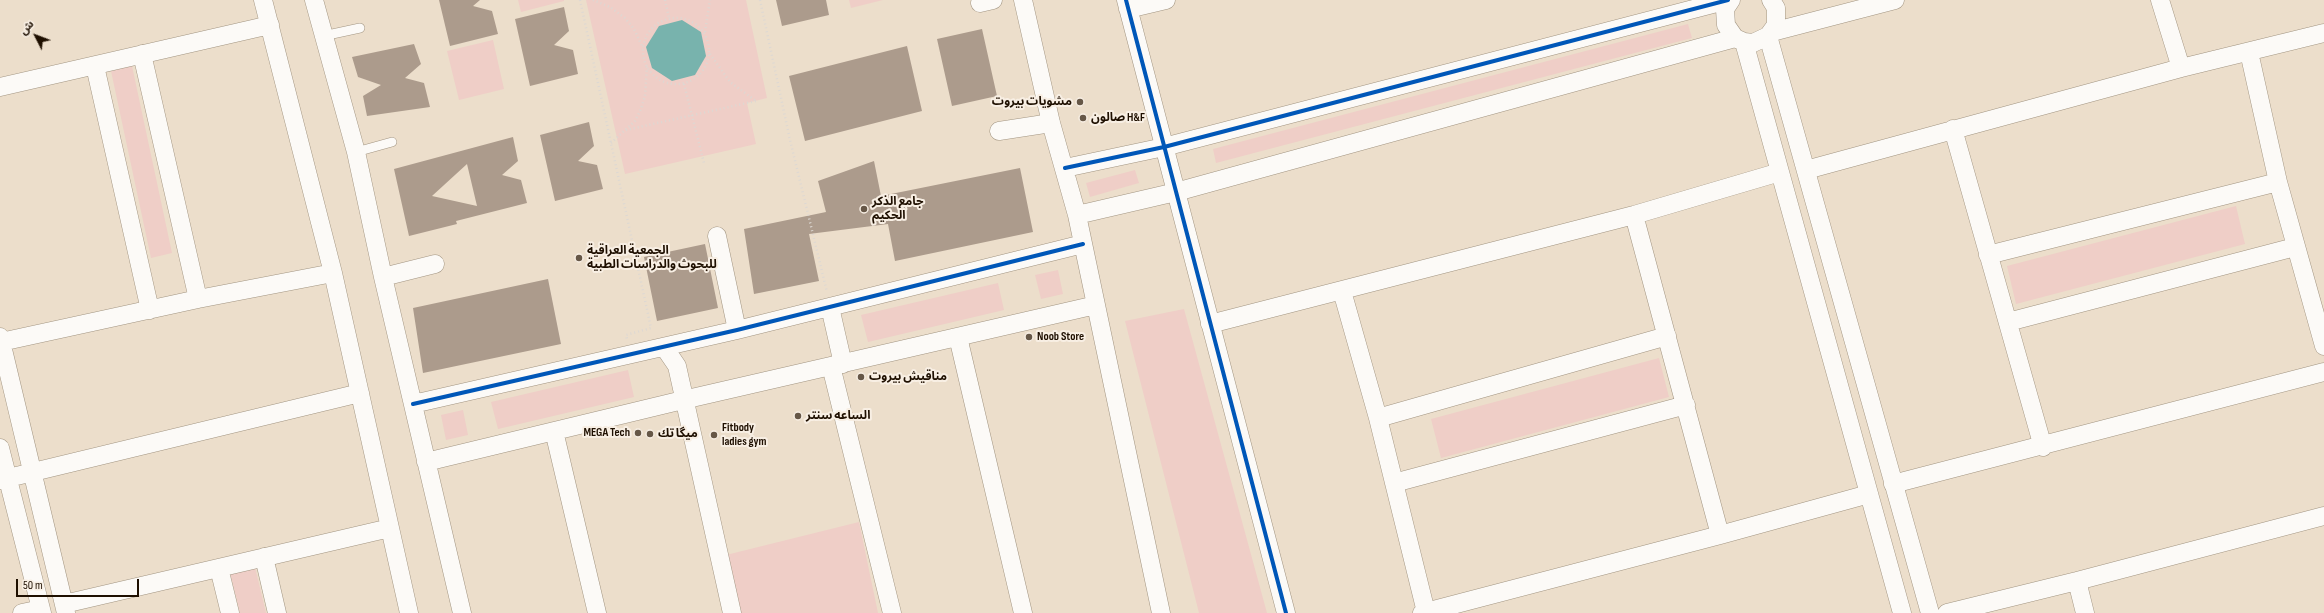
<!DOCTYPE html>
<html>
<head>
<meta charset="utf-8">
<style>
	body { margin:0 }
	#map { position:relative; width:2324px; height:613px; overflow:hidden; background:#ecdecb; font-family:"Sofia Sans Condensed","Noto Sans Arabic",sans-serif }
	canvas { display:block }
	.north { position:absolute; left:16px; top:16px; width:40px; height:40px; -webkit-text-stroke:3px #f8efe4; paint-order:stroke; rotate:312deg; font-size:11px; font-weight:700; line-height:16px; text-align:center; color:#1e0f00 }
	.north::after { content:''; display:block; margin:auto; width:14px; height:18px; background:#1e0f00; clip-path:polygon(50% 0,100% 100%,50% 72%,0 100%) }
	.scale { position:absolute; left:16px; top:579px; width:123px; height:18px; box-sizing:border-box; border:2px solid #1e0f00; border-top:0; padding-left:5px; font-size:12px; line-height:14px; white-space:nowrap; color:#1e0f00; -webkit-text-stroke:3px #f8efe4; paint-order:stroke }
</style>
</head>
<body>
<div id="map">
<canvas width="2324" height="613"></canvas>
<div class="north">ش</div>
<div class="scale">50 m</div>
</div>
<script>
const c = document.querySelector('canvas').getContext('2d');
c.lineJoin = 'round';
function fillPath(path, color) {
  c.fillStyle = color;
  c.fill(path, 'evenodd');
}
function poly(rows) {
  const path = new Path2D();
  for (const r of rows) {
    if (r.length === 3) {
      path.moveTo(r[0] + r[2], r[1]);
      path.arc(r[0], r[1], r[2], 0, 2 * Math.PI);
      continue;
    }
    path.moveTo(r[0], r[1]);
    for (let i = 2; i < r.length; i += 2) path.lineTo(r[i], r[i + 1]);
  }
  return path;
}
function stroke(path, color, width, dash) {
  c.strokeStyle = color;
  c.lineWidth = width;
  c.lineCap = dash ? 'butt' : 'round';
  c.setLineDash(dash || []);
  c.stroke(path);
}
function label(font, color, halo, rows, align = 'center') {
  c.font = font + ' "Sofia Sans Condensed","Noto Sans Arabic",sans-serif';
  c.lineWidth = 4;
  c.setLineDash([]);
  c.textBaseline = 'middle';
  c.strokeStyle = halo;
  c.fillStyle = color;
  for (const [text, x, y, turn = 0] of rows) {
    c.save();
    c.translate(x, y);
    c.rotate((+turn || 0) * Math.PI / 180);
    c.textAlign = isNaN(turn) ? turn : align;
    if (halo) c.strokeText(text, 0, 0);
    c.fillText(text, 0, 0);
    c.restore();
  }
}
fillPath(poly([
	[518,0,564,0,564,1,521,12],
	[586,0,746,0,767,98,747,103,756,144,625,174],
	[849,0,883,0,851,8],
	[1688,24,1692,38,1216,163,1213,149],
	[493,40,504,89,459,100,447,51],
	[132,66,172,253,151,258,111,71],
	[1135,170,1139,183,1090,197,1086,183],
	[2236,206,2245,244,2016,304,2007,266],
	[1058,270,1063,294,1041,299,1035,275],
	[998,283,1004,310,868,342,861,315],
	[1184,309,1267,613,1199,613,1125,321],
	[1659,358,1669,397,1441,458,1431,419],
	[628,370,634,397,498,429,491,402],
	[463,410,468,435,446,440,441,415],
	[859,522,878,613,738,613,726,555],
	[255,567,266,613,240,613,230,573]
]), '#efcec7');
fillPath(poly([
	[682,20,701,32,706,56,695,75,672,81,652,68,646,47,659,26]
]), '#78b3ad');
fillPath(poly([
	[439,0,480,0,473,6,492,11,498,34,450,46],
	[776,0,826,0,829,15,782,26],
	[564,7,569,31,554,45,573,50,578,74,530,86,515,19],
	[982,29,997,96,952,106,937,39],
	[414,44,421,64,405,78,424,83,430,107,367,116,363,96,381,85,358,77,352,57],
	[907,46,922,111,805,141,789,76],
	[589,122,594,146,578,161,597,165,603,189,555,201,540,135],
	[513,137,518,161,502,175,521,180,527,203,456,221,457,224,409,236,394,169],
	[467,164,477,206,432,196],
	[874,161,881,196,1020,168,1033,232,895,261,888,224,809,234,819,281,754,294,744,229,826,212,818,181],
	[705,244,718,308,657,321,644,257],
	[548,279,561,344,423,373,413,308]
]), '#ac9b8c');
const service = poly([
	[323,36,360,28],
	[356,152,392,142]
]);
const minor = poly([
	[263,0,333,273,409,613],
	[314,0,356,152,383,277,462,613],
	[1023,0,1051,123,1077,215,1161,613],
	[1126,0,1286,613],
	[1731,0,1725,9,1726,25,1735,38,1744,42,1753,43,1768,36,1776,25,1776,8,1771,0],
	[2160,0,2181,68],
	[980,3,993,0],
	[1128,9,1166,0],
	[1772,32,1895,0],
	[1768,36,1930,613],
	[1744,42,1902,613],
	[2249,52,2278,182,2324,346],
	[142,54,198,299],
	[95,66,150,310],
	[0,87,270,25],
	[1953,129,2043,447],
	[999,131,1051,123],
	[1065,168,1164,147,1728,0],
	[1806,170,2181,68,2324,33],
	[1077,215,1176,192,1735,38],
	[1634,215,1720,535],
	[717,236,737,330],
	[1988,255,2278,182],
	[383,277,435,264],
	[1342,291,1378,418,1426,612],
	[830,307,843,364],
	[2008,322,2295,247],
	[1210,324,1634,215,1780,172],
	[0,337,66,613],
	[958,337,1023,613],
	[1,342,198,299,333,273],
	[664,347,677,366,732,613],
	[831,366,892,613],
	[413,404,737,330,1083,244],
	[1378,418,1667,336],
	[554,431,597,613],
	[0,448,42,613],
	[426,462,683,400,1096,305],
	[0,480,360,393],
	[1394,483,1686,405],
	[1893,484,2324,372],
	[264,557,277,613],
	[219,568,230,613],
	[2077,581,2085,613],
	[64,604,390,528],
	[22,613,41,609],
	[1422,613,1720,535,1869,494],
	[1947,613,2077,581,2324,516]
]);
stroke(service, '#a29582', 10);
stroke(minor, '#a29582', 19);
stroke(poly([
	[580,0,651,328,626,335,627,339],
	[593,0,610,7,625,18,634,29,643,48],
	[665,0,669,18],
	[760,0,790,140,827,292],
	[676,51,33],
	[705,32,710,0],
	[710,54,730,82,756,101],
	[684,84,704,163],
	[626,130,756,101],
	[611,143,635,121,641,109,645,96,647,66]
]), '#ddd8d3', 2.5, [1, 3]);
stroke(service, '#fcfaf7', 9);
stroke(minor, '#fcfaf7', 18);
stroke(poly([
	[1126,0,1286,613],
	[1065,168,1164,147,1728,0],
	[413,404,737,330,1083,244]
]), '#0057b8', 4);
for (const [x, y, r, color] of [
	[1080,102,4,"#665747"],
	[1083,118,4,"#665747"],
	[864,209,4,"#665747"],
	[579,258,4,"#665747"],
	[1029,337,4,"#665747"],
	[861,377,4,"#665747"],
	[798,416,4,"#665747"],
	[638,433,4,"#665747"],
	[650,434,4,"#665747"],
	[714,435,4,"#665747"]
]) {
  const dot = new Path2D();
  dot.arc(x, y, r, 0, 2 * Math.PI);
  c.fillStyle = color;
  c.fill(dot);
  stroke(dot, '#f8efe4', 1.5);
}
label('bold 12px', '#1e0f00', '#f8efe4', [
	["مشويات بيروت",1072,102,"right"],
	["صالون H&F",1091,118],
	["جامع الذكر",872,202],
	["الحكيم",872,216],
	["الجمعية العراقية",587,251],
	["للبحوث والدراسات الطبية",587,265],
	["Noob Store",1037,337],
	["مناقيش بيروت",869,377],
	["الساعه سنتر",806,416],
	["Fitbody",722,428],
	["ladies gym",722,442],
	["MEGA Tech",630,433,"right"],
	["ميگا تك",658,434]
], 'left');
</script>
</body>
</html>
